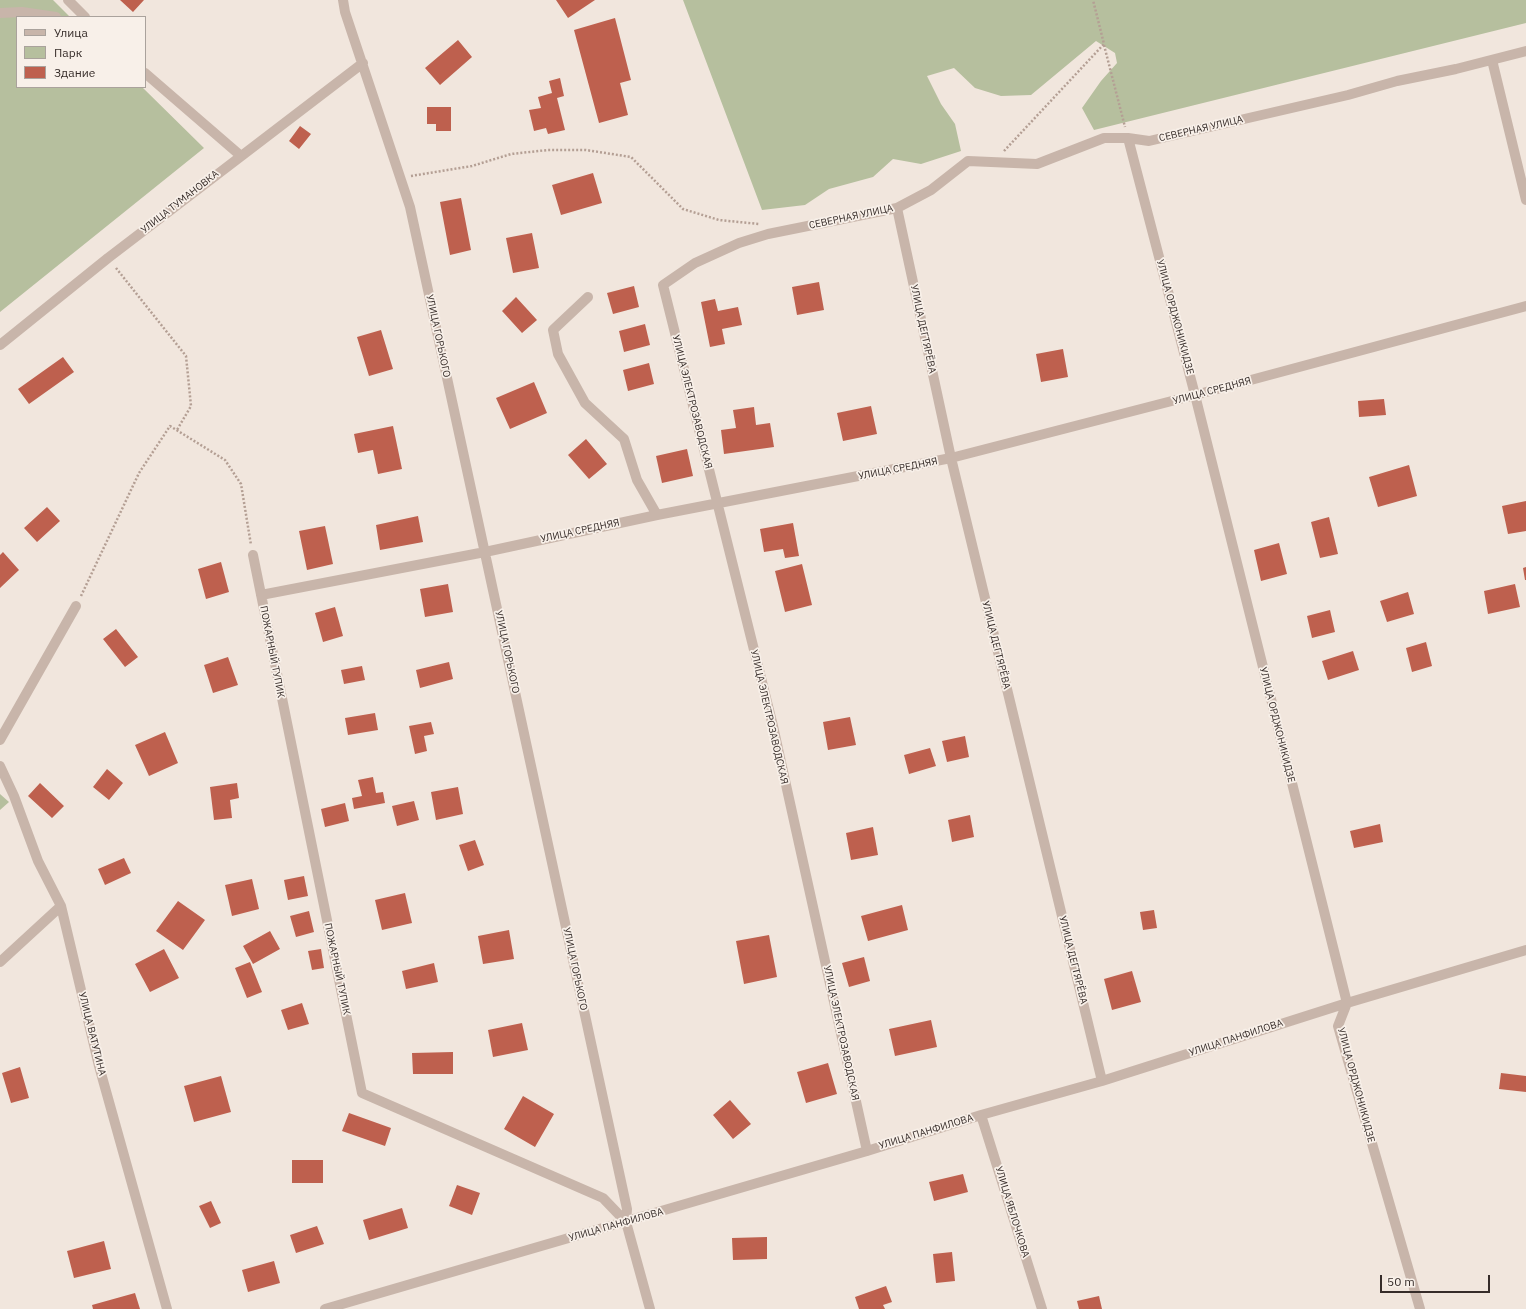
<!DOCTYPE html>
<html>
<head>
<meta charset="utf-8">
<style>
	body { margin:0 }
	#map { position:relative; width:1526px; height:1309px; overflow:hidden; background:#f1e6dd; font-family:"IBM Plex Sans",sans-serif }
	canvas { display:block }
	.legend { position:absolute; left:16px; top:16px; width:130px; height:72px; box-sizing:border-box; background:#f8f0e9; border:1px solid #aaa29c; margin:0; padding:5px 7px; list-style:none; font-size:12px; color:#362c29 }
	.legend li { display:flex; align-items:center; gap:8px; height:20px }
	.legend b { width:20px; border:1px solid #aaa29c }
	.scale { position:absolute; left:1380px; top:1275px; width:110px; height:18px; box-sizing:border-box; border:2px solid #362c29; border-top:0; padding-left:5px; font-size:12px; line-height:14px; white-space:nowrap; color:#362c29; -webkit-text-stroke:3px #f8f0e9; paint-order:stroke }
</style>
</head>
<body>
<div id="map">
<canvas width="1526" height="1309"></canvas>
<ul class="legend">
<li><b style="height:5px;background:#c8b5aa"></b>Улица</li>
<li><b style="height:11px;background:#b6bf9e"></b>Парк</li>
<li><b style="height:11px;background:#be604e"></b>Здание</li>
</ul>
<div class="scale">50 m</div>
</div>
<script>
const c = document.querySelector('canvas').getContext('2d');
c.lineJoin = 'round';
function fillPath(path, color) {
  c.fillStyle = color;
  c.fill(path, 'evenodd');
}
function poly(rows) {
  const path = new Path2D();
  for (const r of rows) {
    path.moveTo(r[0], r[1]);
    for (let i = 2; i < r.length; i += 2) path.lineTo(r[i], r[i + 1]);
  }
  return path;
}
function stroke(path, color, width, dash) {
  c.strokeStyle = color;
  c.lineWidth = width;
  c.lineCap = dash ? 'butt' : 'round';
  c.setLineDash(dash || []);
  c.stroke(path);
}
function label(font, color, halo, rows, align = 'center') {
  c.font = font + ' "IBM Plex Sans",sans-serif';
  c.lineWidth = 3.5;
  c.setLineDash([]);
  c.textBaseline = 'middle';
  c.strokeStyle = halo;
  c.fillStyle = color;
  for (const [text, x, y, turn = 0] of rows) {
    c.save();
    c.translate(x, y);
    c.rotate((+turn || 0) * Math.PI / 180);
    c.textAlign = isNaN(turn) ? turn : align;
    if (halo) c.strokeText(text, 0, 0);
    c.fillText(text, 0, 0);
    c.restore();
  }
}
fillPath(poly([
	[0,0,53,0,70,17,17,17,17,87,142,87,204,148,0,312],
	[683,0,1526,0,1526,23,1094,130,1082,108,1101,81,1117,63,1115,53,1096,41,1031,95,1001,96,975,88,954,68,927,76,941,104,955,124,961,151,921,164,893,159,873,177,829,189,805,205,762,210],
	[0,794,9,802,0,810]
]), '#b6bf9e');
fillPath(poly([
	[120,0,144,0,133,12],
	[556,0,595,0,568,18],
	[615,18,631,80,620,83,628,115,599,123,574,30],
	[458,40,472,57,440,85,425,68],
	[560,78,564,96,557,98,565,130,548,134,546,128,534,131,529,110,541,108,538,97,552,93,549,81],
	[427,107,451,107,451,131,436,131,436,124,427,124],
	[300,126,311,134,299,149,289,141],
	[593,173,602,203,561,215,552,185],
	[461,198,471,250,450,255,440,202],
	[532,233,539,268,513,273,506,238],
	[819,282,824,310,797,315,792,287],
	[634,286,639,307,613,314,607,293],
	[516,297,537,320,522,333,502,311],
	[715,299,718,311,738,307,742,325,722,329,725,344,710,347,701,302],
	[645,324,650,345,624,352,619,331],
	[381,330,393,369,369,376,357,337],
	[1063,349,1068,377,1041,382,1036,354],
	[63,357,74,372,29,404,18,389],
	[649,363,654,384,628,391,623,370],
	[534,382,547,413,510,429,496,398],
	[1384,399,1386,415,1359,417,1358,401],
	[871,406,877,434,843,441,837,413],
	[754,407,756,425,770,423,774,447,724,454,721,430,736,428,733,410],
	[393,426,402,469,378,474,373,450,358,453,354,434],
	[586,439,607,464,589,479,568,455],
	[687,449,693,476,662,483,656,456],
	[1409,465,1417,496,1378,507,1369,477],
	[1526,501,1526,531,1508,534,1502,506],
	[47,507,60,521,37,542,24,528],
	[418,516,423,542,380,550,376,525],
	[1329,517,1338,554,1320,558,1311,522],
	[793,523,799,556,785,558,783,549,764,552,760,529],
	[325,526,333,564,307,570,299,531],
	[1279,543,1287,574,1261,581,1254,550],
	[3,552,19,570,0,588,0,555],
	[221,562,229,592,206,599,198,569],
	[802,564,812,605,785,612,775,571],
	[1526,567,1526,580,1525,580,1523,568],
	[448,584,453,612,425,617,420,589],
	[1515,584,1520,607,1488,614,1484,591],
	[1408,592,1414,614,1387,622,1380,601],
	[335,607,343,636,323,642,315,613],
	[1330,610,1335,632,1312,638,1307,616],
	[116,629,138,657,125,667,103,639],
	[1426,642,1432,666,1412,672,1406,648],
	[1353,651,1359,670,1328,680,1322,661],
	[228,657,238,685,213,693,204,665],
	[449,662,453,679,420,688,416,670],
	[362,666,365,680,344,684,341,670],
	[375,713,378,730,348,735,345,718],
	[850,717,856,745,828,750,823,722],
	[431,722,434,734,424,736,427,751,415,754,409,726],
	[165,732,178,763,149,776,135,745],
	[965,736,969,757,947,762,942,741],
	[930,748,936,766,909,774,904,755],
	[107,769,123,783,109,800,93,787],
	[373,777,376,793,383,792,385,803,354,809,352,798,362,796,358,780],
	[40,783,64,806,52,818,28,796],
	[237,783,239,798,230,800,232,818,214,820,210,787],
	[458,787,463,814,436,820,431,792],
	[414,801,419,820,397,826,392,806],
	[345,803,349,821,325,827,321,809],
	[970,815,974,837,952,842,948,820],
	[1380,824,1383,842,1354,848,1350,831],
	[873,827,878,855,851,860,846,833],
	[475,840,484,865,468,871,459,845],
	[124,858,131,873,105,885,98,869],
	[304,876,308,896,288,900,284,880],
	[252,879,259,909,232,916,225,885],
	[405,893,412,923,382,930,375,900],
	[178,901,205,920,183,950,156,931],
	[902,905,908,930,868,941,861,916],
	[1154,910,1157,928,1143,930,1140,912],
	[309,911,314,932,296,937,290,916],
	[509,930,514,959,483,964,478,936],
	[270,931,280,949,253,964,243,946],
	[769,935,777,977,744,984,736,941],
	[164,949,179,978,150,992,135,964],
	[321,949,324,968,312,970,308,951],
	[864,957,870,981,849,987,842,963],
	[250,962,262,992,247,998,235,968],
	[434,963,438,982,406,989,402,971],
	[1132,971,1141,1002,1112,1010,1104,979],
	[302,1003,309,1024,288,1030,281,1010],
	[931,1020,937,1047,895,1056,889,1029],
	[522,1023,528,1050,493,1057,488,1030],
	[453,1052,453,1074,413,1074,412,1053],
	[828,1063,837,1094,806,1103,797,1072],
	[20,1067,29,1098,11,1103,2,1073],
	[1501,1073,1526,1076,1526,1092,1499,1089],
	[221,1076,231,1112,194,1122,184,1086],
	[523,1096,554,1114,535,1147,504,1129],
	[730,1100,751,1124,733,1139,713,1115],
	[349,1113,391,1128,385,1146,342,1131],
	[292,1160,323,1160,323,1183,292,1183],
	[963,1174,968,1192,934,1201,929,1182],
	[457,1185,480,1193,472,1215,449,1206],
	[211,1201,221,1223,210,1228,199,1206],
	[402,1208,408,1228,369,1240,363,1220],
	[317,1226,324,1244,296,1253,290,1235],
	[767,1237,767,1259,733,1260,732,1238],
	[104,1241,111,1269,74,1278,67,1251],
	[952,1252,955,1281,936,1283,933,1254],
	[274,1261,280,1283,248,1292,242,1270],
	[886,1286,892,1302,883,1305,885,1309,859,1309,855,1297],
	[135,1293,140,1309,93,1309,92,1305],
	[1099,1296,1102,1309,1079,1309,1077,1301]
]), '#be604e');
stroke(poly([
	[1104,45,1125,127],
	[1004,151,1104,44,1093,0],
	[411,176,472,166,511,154,548,150,586,150,631,157,683,209,719,220,759,224],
	[116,268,186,356,191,406,177,430],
	[81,596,139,473,170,426,225,460,241,484,251,545]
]), '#b49f94', 2.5, [2, 2]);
stroke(poly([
	[68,0,85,17],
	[343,0,345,12,410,207,627,1209,626,1222,650,1309],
	[0,13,22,12,56,17],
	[1492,60,1526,200],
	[145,73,241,156],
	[1128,138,1195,395,1347,1003,1338,1026,1420,1309],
	[897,208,951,458,1102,1081],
	[588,297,553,330,558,354,585,403,624,439,637,480,657,515],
	[0,345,108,258,363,63],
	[253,555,362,1093,603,1198,626,1222],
	[261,595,485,552,657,515,951,458,1195,395,1526,306],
	[0,740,76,606],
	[0,766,14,796,38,861,61,906,99,1066,167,1309],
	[0,962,61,906],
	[981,1115,1042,1309],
	[867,1151,773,726,663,285,695,263,739,243,768,234,897,208,931,190,968,161,1037,164,1104,138,1128,138,1149,141,1348,95,1397,81,1456,69,1526,51],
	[325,1309,867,1151,981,1115,1102,1081,1347,1003,1526,950]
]), '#c8b5aa', 10);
label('10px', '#362c29', '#f8f0e9', [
	["СЕВЕРНАЯ УЛИЦА",1201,129,-13],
	["УЛИЦА ТУМАНОВКА",180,202,-38],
	["СЕВЕРНАЯ УЛИЦА",851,217,-12],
	["УЛИЦА ОРДЖОНИКИДЗЕ",1175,317,75],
	["УЛИЦА ДЕГТЯРЁВА",923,329,78],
	["УЛИЦА ГОРЬКОГО",438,336,78],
	["УЛИЦА СРЕДНЯЯ",1212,391,-15],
	["УЛИЦА ЭЛЕКТРОЗАВОДСКАЯ",692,402,76],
	["УЛИЦА СРЕДНЯЯ",898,469,-11],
	["УЛИЦА СРЕДНЯЯ",580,531,-12],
	["УЛИЦА ДЕГТЯРЁВА",996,645,76],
	["ПОЖАРНЫЙ ТУПИК",272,652,79],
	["УЛИЦА ГОРЬКОГО",507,652,78],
	["УЛИЦА ЭЛЕКТРОЗАВОДСКАЯ",769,717,77],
	["УЛИЦА ОРДЖОНИКИДЗЕ",1277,725,76],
	["УЛИЦА ДЕГТЯРЁВА",1073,960,76],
	["ПОЖАРНЫЙ ТУПИК",337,969,78],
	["УЛИЦА ГОРЬКОГО",575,969,78],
	["УЛИЦА ЭЛЕКТРОЗАВОДСКАЯ",841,1033,78],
	["УЛИЦА ВАТУТИНА",92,1034,76],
	["УЛИЦА ПАНФИЛОВА",1236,1038,-18],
	["УЛИЦА ОРДЖОНИКИДЗЕ",1356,1085,75],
	["УЛИЦА ПАНФИЛОВА",926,1132,-17],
	["УЛИЦА ЯБЛОЧКОВА",1012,1212,73],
	["УЛИЦА ПАНФИЛОВА",616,1225,-16]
]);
</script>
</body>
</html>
